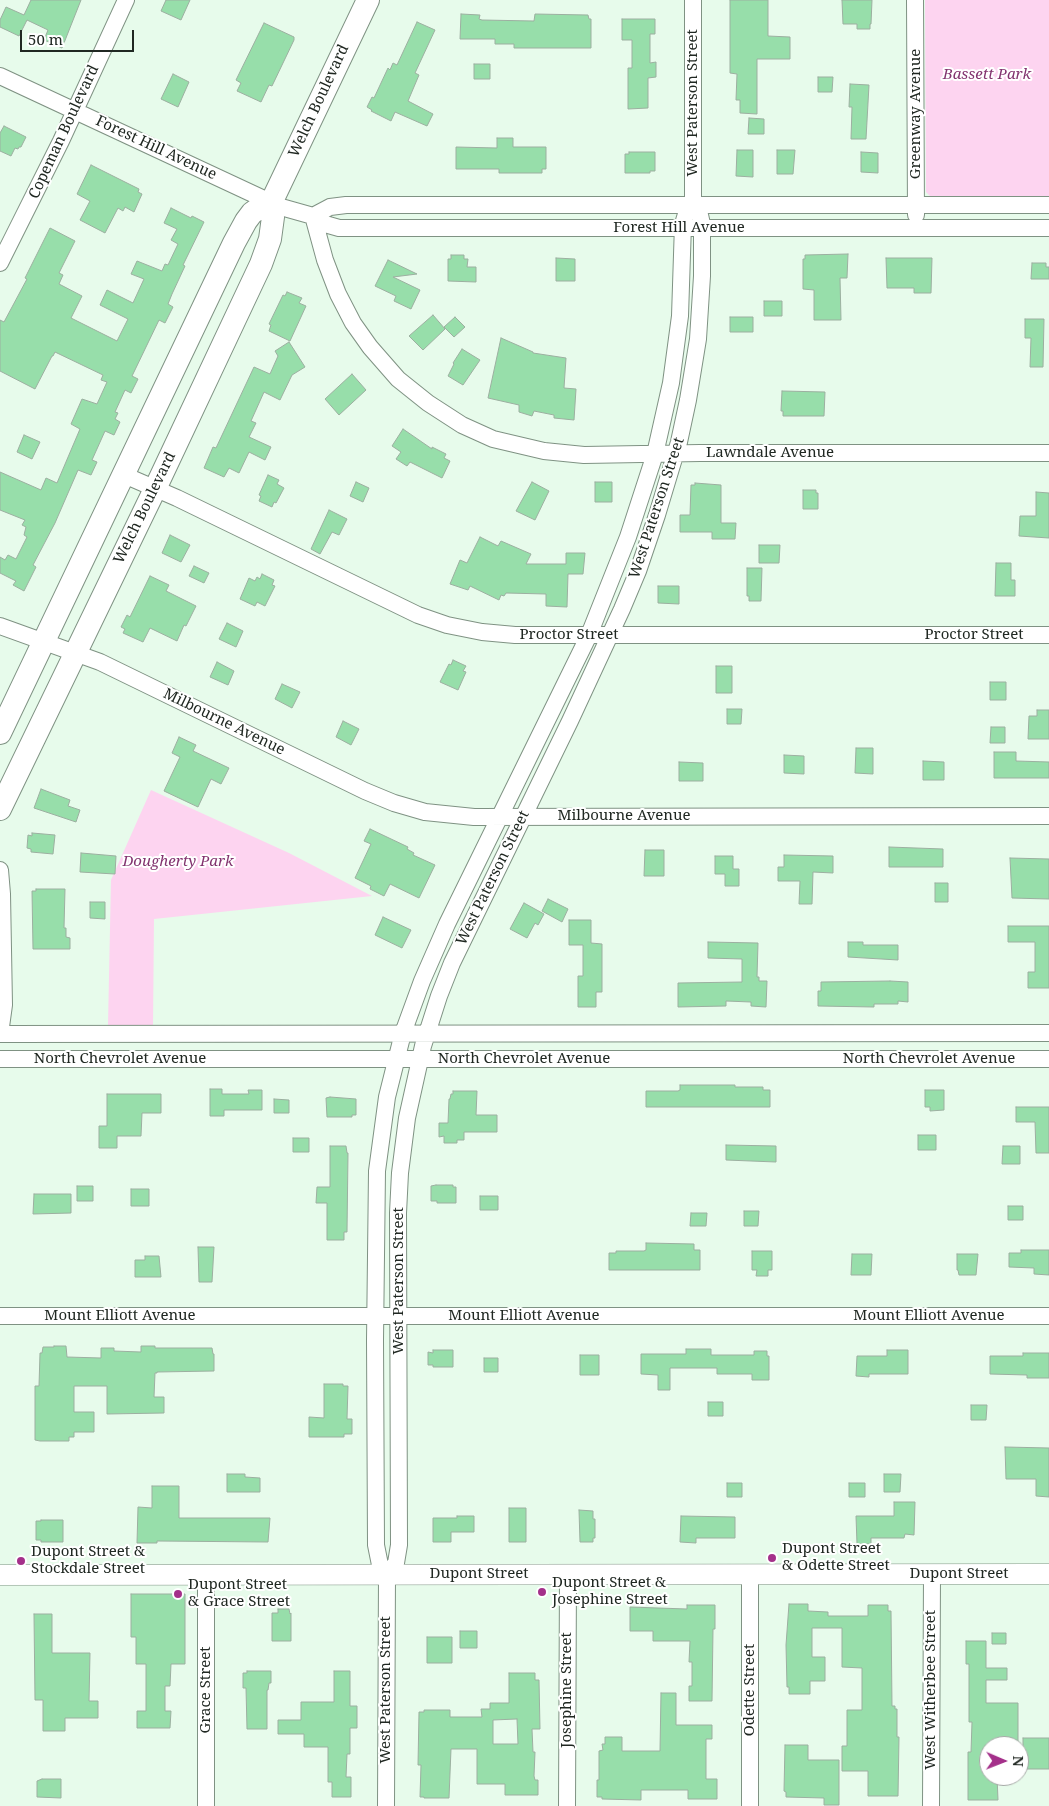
<!DOCTYPE html>
<html>
<head>
<meta charset="utf-8">
<style>
	body { margin:0 }
	#map { position:relative; width:1049px; height:1806px; overflow:hidden; background:#e7fbeb; font-family:"Noto Serif",serif }
	canvas { display:block }
	.north { position:absolute; left:979px; top:1736px; width:50px; height:50px; box-sizing:border-box; background:#fff; border:1px solid #a6a9a7; border-radius:50%; rotate:91deg; font-size:14px; font-weight:700; line-height:20px; text-align:center; color:#202822 }
	.north::after { content:''; display:block; margin:auto; width:18px; height:22px; background:#a4308a; clip-path:polygon(50% 0,100% 100%,50% 72%,0 100%) }
	.scale { position:absolute; left:20px; top:30px; width:114px; height:22px; box-sizing:border-box; border:2px solid #202822; border-top:0; padding-left:6px; font-size:15px; line-height:18px; white-space:nowrap; color:#202822; -webkit-text-stroke:4px #fff; paint-order:stroke }
</style>
</head>
<body>
<div id="map">
<canvas width="1049" height="1806"></canvas>
<div class="north">N</div>
<div class="scale">50 m</div>
</div>
<script>
const c = document.querySelector('canvas').getContext('2d');
c.lineJoin = 'round';
function fillPath(path, color) {
  c.fillStyle = color;
  c.fill(path, 'evenodd');
}
function poly(rows) {
  const path = new Path2D();
  for (const r of rows) {
    path.moveTo(r[0], r[1]);
    for (let i = 2; i < r.length; i += 2) path.lineTo(r[i], r[i + 1]);
  }
  return path;
}
function stroke(path, color, width, dash) {
  c.strokeStyle = color;
  c.lineWidth = width;
  c.lineCap = dash ? 'butt' : 'round';
  c.setLineDash(dash || []);
  c.stroke(path);
}
function label(font, color, halo, rows, align = 'center') {
  c.font = font + ' "Noto Serif",serif';
  c.lineWidth = 4;
  c.setLineDash([]);
  c.textBaseline = 'middle';
  c.strokeStyle = halo;
  c.fillStyle = color;
  for (const [text, x, y, turn = 0] of rows) {
    c.save();
    c.translate(x, y);
    c.rotate((+turn || 0) * Math.PI / 180);
    c.textAlign = isNaN(turn) ? turn : align;
    if (halo) c.strokeText(text, 0, 0);
    c.fillText(text, 0, 0);
    c.restore();
  }
}
fillPath(poly([
	[925,0,1049,0,1049,198,931,197,926,192],
	[151,790,289,853,372,896,154,919,153,1025,108,1025,111,880]
]), '#fdd4f0');
const building = poly([
	[31,0,81,0,62,48,44,40,48,30,27,20,19,36,0,27,0,20,6,7,24,15,31,0],
	[166,0,190,0,181,20,161,11,166,0],
	[730,0,768,0,768,36,790,37,790,59,757,59,757,114,740,113,740,100,736,100,737,74,730,73,730,0],
	[842,0,872,0,871,24,870,24,870,29,857,29,857,24,843,24,842,0],
	[461,14,480,15,479,19,482,20,534,21,535,14,588,15,589,19,591,19,591,48,514,48,514,44,495,44,495,39,460,39,461,14],
	[622,19,655,19,655,34,650,34,650,63,656,62,656,77,648,78,648,108,628,109,628,68,632,68,632,40,622,40,622,19],
	[417,22,435,30,415,73,419,75,408,101,433,114,427,126,395,112,391,121,371,111,372,110,367,107,372,97,374,98,388,68,390,70,393,63,397,65,417,22],
	[264,23,294,37,294,40,272,86,269,85,261,102,237,91,241,83,236,80,264,23],
	[474,64,490,64,490,79,474,79,474,64],
	[173,74,189,82,178,107,161,99,173,74],
	[818,77,833,77,832,92,818,92,818,77],
	[850,84,869,85,866,139,851,139,852,107,849,107,850,84],
	[749,118,764,119,764,134,748,134,749,118],
	[4,126,26,137,21,147,19,147,18,149,15,148,11,156,0,151,0,133,4,126],
	[497,138,513,138,513,147,546,147,546,169,542,169,542,173,499,173,499,169,456,169,456,147,497,148,497,138],
	[737,150,753,150,753,177,736,176,737,150],
	[777,150,795,150,793,174,777,174,777,150],
	[629,152,655,152,655,171,650,171,650,173,625,173,625,154,629,154,629,152],
	[861,152,878,153,878,173,861,172,861,152],
	[91,165,139,189,138,192,142,194,134,212,125,207,123,211,118,208,105,233,80,220,90,201,77,194,91,165],
	[171,208,191,218,192,216,204,222,183,265,185,266,172,294,168,304,173,307,165,323,159,320,133,374,132,376,138,379,131,393,125,390,115,412,118,413,115,419,120,422,114,435,105,431,92,460,97,462,91,475,78,470,55,523,33,565,36,567,24,591,13,585,16,581,0,573,0,557,5,560,8,555,16,559,27,537,24,535,26,527,22,525,25,520,0,510,0,472,41,490,46,478,57,483,80,429,71,424,82,399,97,404,107,382,101,380,103,375,55,352,53,356,52,356,35,389,0,371,0,320,4,322,27,279,25,278,50,228,75,241,59,273,63,275,59,284,82,296,71,318,117,341,128,319,100,305,107,290,133,303,144,279,131,274,137,261,162,271,165,264,168,265,178,244,171,240,177,229,164,223,171,208],
	[848,254,847,278,840,278,841,320,814,320,814,290,803,289,803,259,805,259,805,255,848,254],
	[451,255,464,255,464,259,468,259,467,267,476,267,476,282,448,281,448,259,451,259,451,255],
	[556,258,575,259,575,281,556,281,556,258],
	[886,258,932,258,931,293,914,293,914,288,887,288,886,258],
	[388,260,417,274,393,277,420,290,411,309,394,301,396,296,375,286,388,260],
	[1032,263,1046,263,1046,267,1049,267,1049,279,1031,279,1032,263],
	[287,292,302,298,299,303,306,306,290,341,269,331,271,325,269,324,283,295,285,296,287,292],
	[764,301,782,301,782,316,764,316,764,301],
	[433,315,445,329,423,350,409,336,433,315],
	[455,317,465,327,454,337,444,327,455,317],
	[730,317,753,317,753,332,730,332,730,317],
	[1025,319,1044,319,1043,367,1030,367,1031,338,1025,338,1025,319],
	[501,338,533,352,533,353,566,358,564,388,576,389,574,420,554,418,554,415,534,411,532,416,519,412,519,405,488,398,501,338],
	[289,342,305,367,292,375,280,400,264,392,251,421,256,423,249,437,271,447,265,460,249,452,239,473,229,468,224,477,204,468,213,447,216,448,254,367,270,374,278,356,275,351,289,342],
	[462,349,480,360,463,385,448,376,454,364,453,363,462,349],
	[352,374,366,390,339,415,325,399,352,374],
	[782,391,825,392,824,416,783,416,783,411,781,411,782,391],
	[403,429,432,449,432,447,446,454,444,458,450,461,442,478,410,462,407,466,396,459,401,452,392,446,403,429],
	[24,435,40,442,32,459,17,452,24,435],
	[268,475,279,480,277,484,284,488,276,503,274,502,272,507,259,501,261,496,259,495,268,475],
	[356,482,369,488,363,502,350,496,356,482],
	[532,482,549,491,535,520,516,511,532,482],
	[595,482,612,482,612,502,595,502,595,482],
	[695,483,721,485,721,523,736,523,735,539,712,539,712,532,680,532,680,515,690,515,691,485,695,485,695,483],
	[803,490,816,490,816,493,818,493,818,509,803,509,803,490],
	[1036,492,1049,493,1049,538,1019,536,1020,516,1036,516,1036,492],
	[329,510,347,519,339,535,332,532,320,554,311,549,329,510],
	[170,535,190,545,181,562,162,553,170,535],
	[480,537,498,546,501,541,531,554,526,564,566,564,566,553,585,553,583,574,568,574,567,607,546,606,546,594,506,593,504,596,501,595,499,600,470,586,468,590,450,584,460,560,467,563,480,537],
	[759,545,780,545,779,563,759,563,759,545],
	[996,563,1011,563,1011,580,1015,580,1015,596,995,596,996,563],
	[194,566,209,573,204,583,189,576,194,566],
	[747,568,762,568,761,601,749,601,749,596,747,596,747,568],
	[262,574,274,580,272,585,275,586,265,606,257,602,255,606,240,599,249,578,255,581,257,577,260,579,262,574],
	[150,576,169,585,166,591,196,606,186,626,184,625,177,641,150,628,143,642,123,633,125,629,121,627,127,615,130,617,150,576],
	[658,586,679,586,679,604,658,603,658,586],
	[227,623,243,631,236,647,219,639,227,623],
	[453,660,466,666,463,671,466,672,458,690,440,682,449,664,451,665,453,660],
	[217,662,234,671,228,685,210,677,217,662],
	[716,666,732,666,732,693,716,693,716,666],
	[990,682,1006,682,1006,700,990,700,990,682],
	[282,684,300,692,292,708,275,699,282,684],
	[727,709,742,709,741,724,727,724,727,709],
	[1037,710,1049,710,1049,739,1028,739,1029,716,1037,716,1037,710],
	[343,721,359,729,351,745,336,737,343,721],
	[991,727,1005,727,1005,743,990,743,991,727],
	[179,737,196,745,193,751,229,768,221,784,211,779,198,807,164,791,180,757,172,753,179,737],
	[856,748,873,748,873,774,855,773,856,748],
	[994,752,1016,752,1016,761,1049,762,1049,778,994,778,994,752],
	[784,755,804,756,804,774,784,773,784,755],
	[923,761,944,762,944,780,923,780,923,761],
	[679,762,703,763,703,781,679,781,679,762],
	[41,789,70,800,68,806,80,810,76,822,34,808,41,789],
	[370,829,408,847,407,849,414,853,413,855,435,865,419,898,390,884,384,896,370,889,371,886,355,878,371,844,364,841,370,829],
	[32,833,55,835,53,854,31,852,31,849,27,848,28,835,32,836,32,833],
	[889,847,943,849,943,867,889,867,889,847],
	[645,850,664,850,664,876,644,876,645,850],
	[81,853,116,856,115,874,80,872,81,853],
	[784,855,833,856,833,873,813,872,812,904,799,904,800,881,778,881,778,867,784,867,784,855],
	[715,856,733,856,733,869,739,869,739,886,725,886,725,874,715,874,715,856],
	[1010,858,1049,859,1049,899,1012,898,1010,858],
	[935,883,948,883,948,902,935,902,935,883],
	[36,889,65,889,64,928,66,928,66,937,70,938,70,949,33,949,32,891,36,891,36,889],
	[548,899,568,909,562,922,542,911,548,899],
	[90,902,105,902,105,919,90,918,90,902],
	[524,903,544,914,538,925,535,923,527,938,510,929,524,903],
	[383,917,411,930,402,948,375,935,383,917],
	[569,920,591,920,591,943,602,944,602,992,596,992,596,1007,578,1007,578,976,583,976,583,945,569,945,569,920],
	[1008,926,1049,926,1049,988,1028,988,1028,972,1035,972,1035,942,1008,942,1008,926],
	[708,942,758,943,757,977,759,977,759,981,767,981,766,1007,751,1006,751,1002,726,1001,726,1006,678,1007,678,983,742,982,742,959,708,958,708,942],
	[848,942,863,942,863,945,898,945,898,960,848,957,848,942],
	[890,981,908,982,908,1002,898,1001,898,1004,874,1004,874,1007,818,1006,818,991,821,991,821,982,890,981],
	[680,1085,735,1085,735,1087,763,1087,763,1090,770,1090,770,1107,646,1107,646,1091,678,1091,680,1090,680,1085],
	[210,1089,222,1089,222,1094,249,1094,248,1090,262,1090,262,1110,224,1110,224,1116,210,1116,210,1089],
	[925,1090,944,1090,944,1110,930,1111,930,1107,925,1107,925,1090],
	[453,1091,477,1091,476,1115,497,1115,497,1132,464,1132,464,1140,457,1140,457,1143,444,1143,444,1136,439,1137,439,1123,448,1123,449,1099,450,1099,451,1094,453,1094,453,1091],
	[107,1094,161,1094,161,1113,142,1113,141,1136,117,1136,117,1148,99,1148,99,1126,107,1126,107,1094],
	[330,1097,356,1099,356,1115,352,1115,352,1117,327,1117,326,1098,330,1097],
	[274,1099,289,1100,289,1113,274,1113,274,1099],
	[1016,1107,1049,1107,1049,1153,1036,1153,1035,1122,1016,1122,1016,1107],
	[918,1135,936,1135,936,1150,918,1150,918,1135],
	[293,1138,309,1138,309,1152,293,1152,293,1138],
	[726,1145,776,1146,776,1162,726,1160,726,1145],
	[330,1146,346,1146,347,1153,348,1153,347,1232,344,1232,344,1240,327,1240,327,1203,316,1203,317,1187,330,1187,330,1146],
	[1003,1146,1020,1146,1020,1164,1002,1164,1003,1146],
	[436,1185,453,1185,453,1187,456,1187,456,1203,437,1203,437,1201,431,1201,431,1186,436,1185],
	[77,1186,93,1186,93,1201,77,1201,77,1186],
	[131,1189,149,1189,149,1206,131,1206,131,1189],
	[34,1194,71,1194,71,1213,33,1214,34,1194],
	[480,1196,498,1196,498,1210,480,1210,480,1196],
	[1008,1206,1023,1206,1023,1220,1008,1220,1008,1206],
	[744,1211,759,1211,758,1226,744,1226,744,1211],
	[691,1213,707,1213,706,1226,690,1226,691,1213],
	[646,1243,694,1244,694,1250,700,1250,700,1270,609,1270,609,1253,616,1253,616,1251,644,1251,646,1250,646,1243],
	[198,1247,214,1247,212,1282,199,1282,198,1247],
	[1021,1250,1049,1250,1049,1275,1034,1274,1034,1268,1009,1267,1009,1253,1021,1253,1021,1250],
	[752,1251,772,1251,772,1270,768,1270,768,1276,756,1276,757,1270,752,1270,752,1251],
	[852,1254,872,1254,871,1275,851,1275,852,1254],
	[957,1254,978,1254,976,1275,959,1275,958,1270,957,1270,957,1254],
	[145,1256,159,1256,161,1277,135,1277,135,1260,145,1260,145,1256],
	[54,1346,66,1346,67,1357,101,1358,101,1348,114,1348,114,1351,141,1352,141,1346,155,1346,155,1348,212,1348,213,1354,214,1354,214,1371,157,1372,157,1373,155,1373,154,1397,164,1397,164,1413,107,1414,107,1386,74,1386,74,1412,94,1412,94,1432,74,1432,74,1437,69,1437,69,1441,40,1441,35,1440,35,1386,39,1386,40,1353,42,1353,43,1347,54,1347,54,1346],
	[686,1349,711,1349,711,1355,754,1355,754,1351,767,1351,767,1356,769,1356,769,1380,752,1380,752,1374,717,1374,717,1368,670,1368,670,1390,658,1390,658,1375,641,1374,641,1354,686,1354,686,1349],
	[433,1350,453,1350,453,1367,433,1367,433,1365,428,1365,428,1352,433,1353,433,1350],
	[887,1350,908,1350,908,1374,869,1374,869,1377,856,1376,857,1356,887,1356,887,1350],
	[1023,1353,1049,1353,1049,1378,1027,1378,1027,1375,990,1374,990,1356,1023,1356,1023,1353],
	[580,1355,599,1355,599,1375,580,1375,580,1355],
	[484,1358,498,1358,498,1372,484,1372,484,1358],
	[324,1384,343,1384,343,1386,348,1386,347,1419,352,1419,352,1434,344,1434,344,1437,309,1437,309,1417,324,1418,324,1384],
	[708,1402,723,1402,723,1416,708,1416,708,1402],
	[971,1405,987,1405,986,1420,971,1420,971,1405],
	[1005,1447,1049,1448,1049,1497,1036,1496,1036,1479,1006,1479,1005,1447],
	[227,1474,245,1474,245,1477,260,1478,260,1492,227,1492,227,1474],
	[884,1474,901,1474,900,1492,884,1492,884,1474],
	[727,1483,742,1483,742,1497,727,1497,727,1483],
	[849,1483,865,1483,865,1497,849,1497,849,1483],
	[152,1486,179,1486,179,1518,270,1518,268,1542,157,1541,157,1543,137,1543,138,1507,152,1508,152,1486],
	[894,1502,915,1502,914,1535,905,1534,904,1538,871,1538,871,1544,857,1544,856,1516,894,1516,894,1502],
	[509,1508,526,1508,526,1542,509,1542,509,1508],
	[579,1510,593,1511,593,1519,595,1519,595,1538,593,1538,593,1542,580,1542,579,1510],
	[457,1516,474,1516,474,1532,451,1532,451,1542,433,1542,433,1518,457,1518,457,1516],
	[681,1516,735,1517,735,1538,696,1538,696,1543,680,1542,681,1516],
	[41,1520,63,1520,63,1542,41,1542,41,1540,36,1540,36,1521,41,1521,41,1520],
	[131,1594,185,1594,185,1664,171,1664,170,1686,165,1686,165,1711,171,1711,170,1728,137,1728,137,1711,146,1711,146,1664,136,1664,136,1637,131,1637,131,1594],
	[789,1604,808,1604,808,1611,828,1612,828,1616,868,1616,868,1605,888,1605,888,1611,891,1611,892,1706,895,1706,895,1709,897,1709,897,1737,899,1737,898,1796,868,1796,868,1771,842,1771,842,1746,847,1746,847,1710,862,1710,862,1668,842,1667,842,1628,812,1628,812,1657,825,1657,825,1681,810,1681,810,1694,789,1694,789,1687,787,1687,786,1645,789,1604],
	[687,1605,715,1605,715,1629,713,1629,712,1701,689,1701,689,1686,692,1686,692,1662,689,1662,690,1641,653,1641,653,1631,630,1631,630,1607,687,1609,687,1605],
	[278,1609,289,1609,290,1614,291,1613,291,1641,272,1641,272,1613,278,1613,278,1609],
	[34,1614,52,1614,52,1653,90,1653,89,1701,98,1701,98,1718,65,1718,65,1731,43,1731,43,1700,35,1700,34,1614],
	[460,1631,477,1631,477,1648,460,1648,460,1631],
	[992,1633,1006,1633,1006,1644,992,1644,992,1633],
	[427,1637,452,1637,452,1663,427,1663,427,1637],
	[966,1641,986,1641,986,1668,1007,1668,1007,1680,986,1680,986,1703,1018,1703,1018,1746,989,1746,989,1776,997,1776,998,1800,968,1800,968,1752,971,1752,972,1722,969,1722,969,1664,966,1664,966,1641],
	[247,1671,271,1671,271,1683,269,1683,268,1690,267,1690,267,1729,247,1729,246,1688,243,1688,243,1673,247,1673,247,1671],
	[334,1671,350,1671,350,1706,357,1706,357,1728,350,1728,350,1754,347,1754,346,1777,351,1777,351,1797,332,1797,332,1782,328,1782,328,1747,304,1747,304,1734,278,1734,278,1720,301,1720,301,1702,334,1702,334,1671],
	[509,1673,535,1673,535,1680,539,1680,540,1729,532,1729,533,1752,535,1752,534,1776,535,1780,538,1780,538,1795,505,1795,505,1784,477,1784,477,1749,451,1749,449,1798,424,1798,424,1797,420,1797,421,1765,418,1765,419,1712,424,1712,424,1710,450,1710,450,1717,482,1717,481,1709,490,1709,490,1703,509,1703,509,1673],
	[517,1719,518,1744,493,1744,493,1720,517,1719],
	[661,1693,676,1693,676,1725,712,1725,712,1739,706,1739,706,1779,717,1779,717,1799,688,1799,688,1790,641,1790,641,1800,602,1799,602,1797,597,1797,597,1780,599,1780,599,1751,603,1750,602,1744,605,1744,605,1737,622,1737,622,1751,660,1751,661,1693],
	[1023,1738,1049,1738,1049,1769,1023,1769,1023,1738],
	[785,1745,808,1745,808,1760,839,1760,839,1805,824,1805,824,1798,786,1797,786,1792,784,1791,785,1745],
	[42,1779,61,1779,61,1798,37,1797,37,1781,42,1779]
]);
fillPath(building, '#97deaa');
stroke(building, '#9cafa0', 1);
const minor = poly([
	[915,0,916,215],
	[0,76,281,207,313,216,325,224,339,228,1049,228],
	[313,216,325,260,338,294,353,323,370,347,398,379,428,403,462,425,493,439,544,451,584,455,700,453,1049,453],
	[313,216,330,207,346,205,1049,205],
	[0,263,61,141,126,0],
	[124,475,177,498,418,615,447,625,482,632,515,635,1049,635],
	[0,626,100,662,365,791,394,803,425,812,474,817,1049,816],
	[0,870,2,894,4,1005,0,1034],
	[0,1034,1049,1033],
	[0,1059,1049,1059],
	[0,1316,1049,1316],
	[387,1574,396,1563,399,1545,398,1213,400,1173,407,1118,423,1046,439,996,452,963,570,721,622,609,638,571,657,515,679,442,688,400,698,339,702,276,702,224,700,215,693,205,693,0],
	[206,1806,206,1574],
	[386,1806,387,1574,380,1565,376,1545,375,1340,377,1171,387,1097,403,1033,422,981,447,924,589,635,628,537,655,454,671,383,680,316,683,224,686,214,693,205],
	[567,1806,568,1574],
	[750,1806,750,1574],
	[931,1806,932,1574]
]);
const tertiary = poly([
	[0,1575,1049,1574]
]);
const secondary = poly([
	[0,733,234,243,246,221,252,213,259,208,271,203],
	[0,809,155,489,261,264,270,239,273,217,271,203,368,0]
]);
stroke(minor, '#7f9283', 18);
stroke(tertiary, '#7f9283', 21);
stroke(secondary, '#7f9283', 24);
stroke(minor, '#fff', 16);
stroke(tertiary, '#fff', 20);
stroke(secondary, '#fff', 22);
for (const [x, y, r, color] of [
	[772,1558,5,"#a4308a"],
	[21,1561,5,"#a4308a"],
	[542,1592,5,"#a4308a"],
	[178,1594,5,"#a4308a"]
]) {
  const dot = new Path2D();
  dot.arc(x, y, r, 0, 2 * Math.PI);
  c.fillStyle = color;
  c.fill(dot);
  stroke(dot, '#fff', 2);
}
label('italic 15px', '#82336f', '#fff', [
	["Bassett Park",987,75],
	["Dougherty Park",178,862]
]);
label('15px', '#202822', '#fff', [
	["Welch Boulevard",319,101,-65],
	["West Paterson Street",693,103,-90],
	["Greenway Avenue",916,114,-90],
	["Copeman Boulevard",64,132,-65],
	["Forest Hill Avenue",156,148,25],
	["Forest Hill Avenue",679,228],
	["Lawndale Avenue",770,453],
	["Welch Boulevard",145,508,-64],
	["West Paterson Street",657,508,-72],
	["Proctor Street",569,635],
	["Proctor Street",974,635],
	["Milbourne Avenue",224,722,26],
	["Milbourne Avenue",624,816],
	["West Paterson Street",493,878,-64],
	["North Chevrolet Avenue",120,1059],
	["North Chevrolet Avenue",524,1059],
	["North Chevrolet Avenue",929,1059],
	["West Paterson Street",399,1281,-90],
	["Mount Elliott Avenue",120,1316],
	["Mount Elliott Avenue",524,1316],
	["Mount Elliott Avenue",929,1316],
	["Dupont Street",479,1574],
	["Dupont Street",959,1574],
	["Grace Street",206,1690,-90],
	["West Paterson Street",386,1690,-90],
	["Josephine Street",567,1690,-90],
	["Odette Street",750,1690,-90],
	["West Witherbee Street",931,1690,-90]
]);
label('15px', '#202822', '#fff', [
	["Dupont Street",782,1549],
	["& Odette Street",782,1566],
	["Dupont Street &",31,1552],
	["Stockdale Street",31,1569],
	["Dupont Street &",552,1583],
	["Josephine Street",552,1600],
	["Dupont Street",188,1585],
	["& Grace Street",188,1602]
], 'left');
</script>
</body>
</html>
